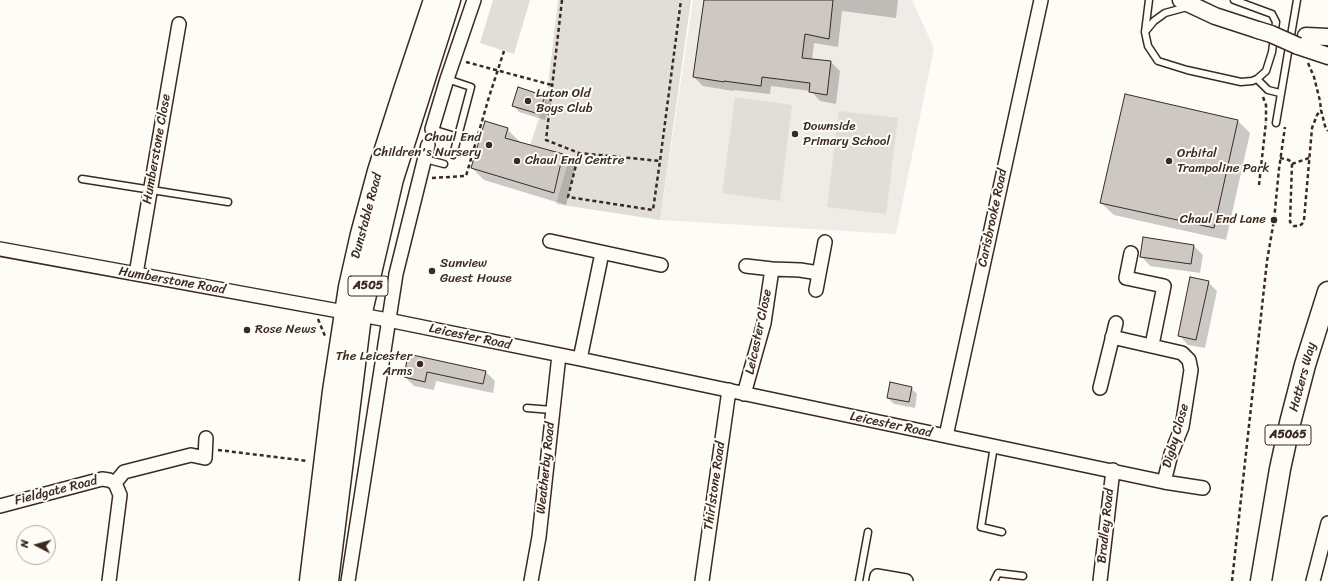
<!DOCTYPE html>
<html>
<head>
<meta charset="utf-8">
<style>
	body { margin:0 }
	#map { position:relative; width:1328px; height:581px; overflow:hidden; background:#fdfcf7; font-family:Sriracha,sans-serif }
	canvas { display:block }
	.north { position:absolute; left:16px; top:525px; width:40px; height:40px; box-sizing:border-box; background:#fdfcf7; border:1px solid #afa8a0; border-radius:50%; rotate:276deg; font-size:11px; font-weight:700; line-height:16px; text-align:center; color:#3b2a1e }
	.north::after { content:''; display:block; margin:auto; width:14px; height:18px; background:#3b2a1e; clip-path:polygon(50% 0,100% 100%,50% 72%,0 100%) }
</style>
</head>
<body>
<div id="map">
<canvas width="1328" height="581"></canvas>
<div class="north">N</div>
</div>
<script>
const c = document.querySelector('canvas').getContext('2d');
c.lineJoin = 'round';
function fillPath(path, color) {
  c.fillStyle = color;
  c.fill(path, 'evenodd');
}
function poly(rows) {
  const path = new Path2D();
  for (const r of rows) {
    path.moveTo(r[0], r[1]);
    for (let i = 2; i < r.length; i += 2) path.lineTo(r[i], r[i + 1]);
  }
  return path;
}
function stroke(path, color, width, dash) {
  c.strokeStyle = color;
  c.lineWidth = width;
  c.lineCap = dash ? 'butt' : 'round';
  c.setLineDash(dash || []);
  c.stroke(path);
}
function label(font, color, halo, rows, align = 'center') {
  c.font = font + ' Sriracha,sans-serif';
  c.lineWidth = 4;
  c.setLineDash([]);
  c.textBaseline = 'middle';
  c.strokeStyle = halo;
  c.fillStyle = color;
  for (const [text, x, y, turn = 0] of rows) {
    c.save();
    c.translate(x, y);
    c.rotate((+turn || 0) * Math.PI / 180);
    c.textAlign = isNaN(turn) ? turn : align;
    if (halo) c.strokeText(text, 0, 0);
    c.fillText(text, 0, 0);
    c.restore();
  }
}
fillPath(poly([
	[693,0,912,0,934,48,896,234,660,220]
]), '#efece7');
fillPath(poly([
	[493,0,530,0,514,54,480,43],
	[558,0,691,0,660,220,556,204,570,156,530,145,547,95],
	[735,97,792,105,780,201,722,193],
	[839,111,898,118,886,214,827,207]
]), '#e1ded7');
fillPath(poly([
	[705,0,898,0,896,18,842,11,838,47,814,43,812,60,831,62,840,71,836,104,820,101,811,91,771,86,770,94,733,90,733,91,703,86,694,77],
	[544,97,551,103,545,120,519,112,513,105],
	[1238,121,1250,133,1226,240,1114,215,1101,203],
	[507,129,520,142,519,143,563,155,575,167,566,205,484,180,472,168],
	[1194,246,1203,255,1200,273,1150,266,1141,256],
	[1208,282,1217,291,1205,348,1188,345,1179,335],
	[409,356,486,372,495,381,493,393,436,381,434,390,414,386,405,377],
	[911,388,917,394,915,408,894,404,888,398]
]), '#0003');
const building = poly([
	[704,0,833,0,829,39,805,34,802,58,831,61,827,95,809,92,810,83,762,77,761,86,724,81,724,82,693,77,704,0],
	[518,87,545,96,539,114,512,106,518,87],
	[1125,94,1238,120,1214,228,1100,203,1125,94],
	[485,121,508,128,505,138,563,154,554,193,471,168,485,121],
	[1143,237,1194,245,1191,264,1140,257,1143,237],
	[1190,277,1209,281,1196,340,1178,336,1190,277],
	[408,354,486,371,483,384,427,372,425,382,404,377,408,354],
	[890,382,912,387,909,402,887,398,890,382]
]);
fillPath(building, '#cdc8c2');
stroke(building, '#3b2a1e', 1);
const service = poly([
	[1149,0,1145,32,1148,46,1158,61,1187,70,1241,82,1252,81,1257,79,1266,71,1272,52,1276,22,1272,14,1234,0],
	[1145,32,1154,21,1165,13,1187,7],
	[447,79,471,87,453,155],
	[1257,79,1268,90,1280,93],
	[1276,123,1297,0],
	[432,129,458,137],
	[425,159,444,164],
	[82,179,228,202],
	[527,408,552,410],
	[994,446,981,527,1002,532],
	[859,581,868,532],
	[994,581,998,573,1023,576]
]);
const minor = poly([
	[432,129,447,79,474,0],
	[550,241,661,265],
	[0,249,388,320,580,359,1164,482,1203,488],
	[1131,253,1126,278,1164,286,1152,345],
	[746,266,772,269,800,270,819,273],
	[136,274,179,24],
	[816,290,825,242],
	[1112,337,1182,353,1189,360,1191,370,1182,427,1171,454,1164,482],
	[580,359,602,253],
	[1100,388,1116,323],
	[744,394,764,323,772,269],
	[946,436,1041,0],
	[0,506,102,479,109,480,115,483,124,472,191,455,205,458,206,438],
	[109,581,120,495,115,483],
	[348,581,396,274,428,145],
	[531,581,539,537,559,355],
	[702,581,729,390],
	[876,581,877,576,906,581],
	[1100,581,1113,470],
	[1313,581,1328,523]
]);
const tertiary = poly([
	[1181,0,1215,16,1258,30],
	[1306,36,1328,37],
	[1298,46,1328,56]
]);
const primary = poly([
	[310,581,333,391,349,287,361,234,378,171,404,90,434,0],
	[328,581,361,316,393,179,450,0],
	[1261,581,1280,469,1290,423,1305,365,1328,292]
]);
stroke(service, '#3b2a1e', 9);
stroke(minor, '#3b2a1e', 16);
stroke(tertiary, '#3b2a1e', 19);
stroke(primary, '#3b2a1e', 23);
stroke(poly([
	[562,0,546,140,579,153,660,161,681,0],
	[466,62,552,85],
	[1308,63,1314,77,1320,101,1321,110,1325,126,1328,131],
	[1263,97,1266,105,1266,121],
	[579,153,568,197,653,210,660,161],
	[1280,158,1289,160,1292,164,1290,222,1294,226,1299,226,1302,224,1304,220,1312,128,1317,115,1321,110],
	[1292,164,1309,158],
	[432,178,466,176,489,97,504,51],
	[1259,185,1266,122],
	[318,319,325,336],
	[218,450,308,461],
	[1232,581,1267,261,1274,220,1279,169,1285,127]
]), '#3b2a1e', 2.5, [4, 3]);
stroke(service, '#fdfcf7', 6);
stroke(minor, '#fdfcf7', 13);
stroke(tertiary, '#fdfcf7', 16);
stroke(primary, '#fdfcf7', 20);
const tertiaryBridge = poly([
	[1258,30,1271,34,1298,46]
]);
stroke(tertiaryBridge, '#3b2a1e', 19, []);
stroke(tertiaryBridge, '#fdfcf7', 16);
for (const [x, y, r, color] of [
	[528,101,4,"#3b2a1e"],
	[795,134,4,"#3b2a1e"],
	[489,145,4,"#3b2a1e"],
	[517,161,4,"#3b2a1e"],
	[1169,161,4,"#3b2a1e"],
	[1274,220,4,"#3b2a1e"],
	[432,271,4,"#3b2a1e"],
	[247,330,4,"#3b2a1e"],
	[420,364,4,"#3b2a1e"]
]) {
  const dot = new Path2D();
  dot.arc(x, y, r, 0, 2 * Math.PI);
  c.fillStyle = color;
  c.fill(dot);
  stroke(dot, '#fdfcf7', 1.5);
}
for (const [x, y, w] of [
	[368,286,40],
	[1288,435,46]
]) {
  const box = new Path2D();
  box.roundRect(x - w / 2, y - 10, w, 20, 3);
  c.fillStyle = '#fdfcf7';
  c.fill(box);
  stroke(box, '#3b2a1e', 1);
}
label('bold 12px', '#3b2a1e', null, [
	["A505",368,286],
	["A5065",1288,435]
]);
label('13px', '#3b2a1e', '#fdfcf7', [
	["Luton Old",536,94],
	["Boys Club",536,109],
	["Downside",803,127],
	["Primary School",803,142],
	["Chaul End",481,138,"right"],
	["Children's Nursery",481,153,"right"],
	["Orbital",1177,154],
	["Trampoline Park",1177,169],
	["Chaul End Centre",525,161],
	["Chaul End Lane",1266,220,"right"],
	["Sunview",440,264],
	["Guest House",440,279],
	["Rose News",255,330],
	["The Leicester",412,357,"right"],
	["Arms",412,372,"right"]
], 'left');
label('13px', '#3b2a1e', '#fdfcf7', [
	["Humberstone Close",157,149,-80],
	["Dunstable Road",367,216,-75],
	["Carisbrooke Road",993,218,-78],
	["Humberstone Road",172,281,10],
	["Leicester Close",759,332,-78],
	["Leicester Road",470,337,12],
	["Hatters Way",1303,377,-75],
	["Leicester Road",891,425,12],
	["Digby Close",1176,436,-74],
	["Weatherby Road",546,468,-84],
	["Thirlstone Road",715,486,-82],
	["Fieldgate Road",56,491,-14],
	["Bradley Road",1106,526,-84]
]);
</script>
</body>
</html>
